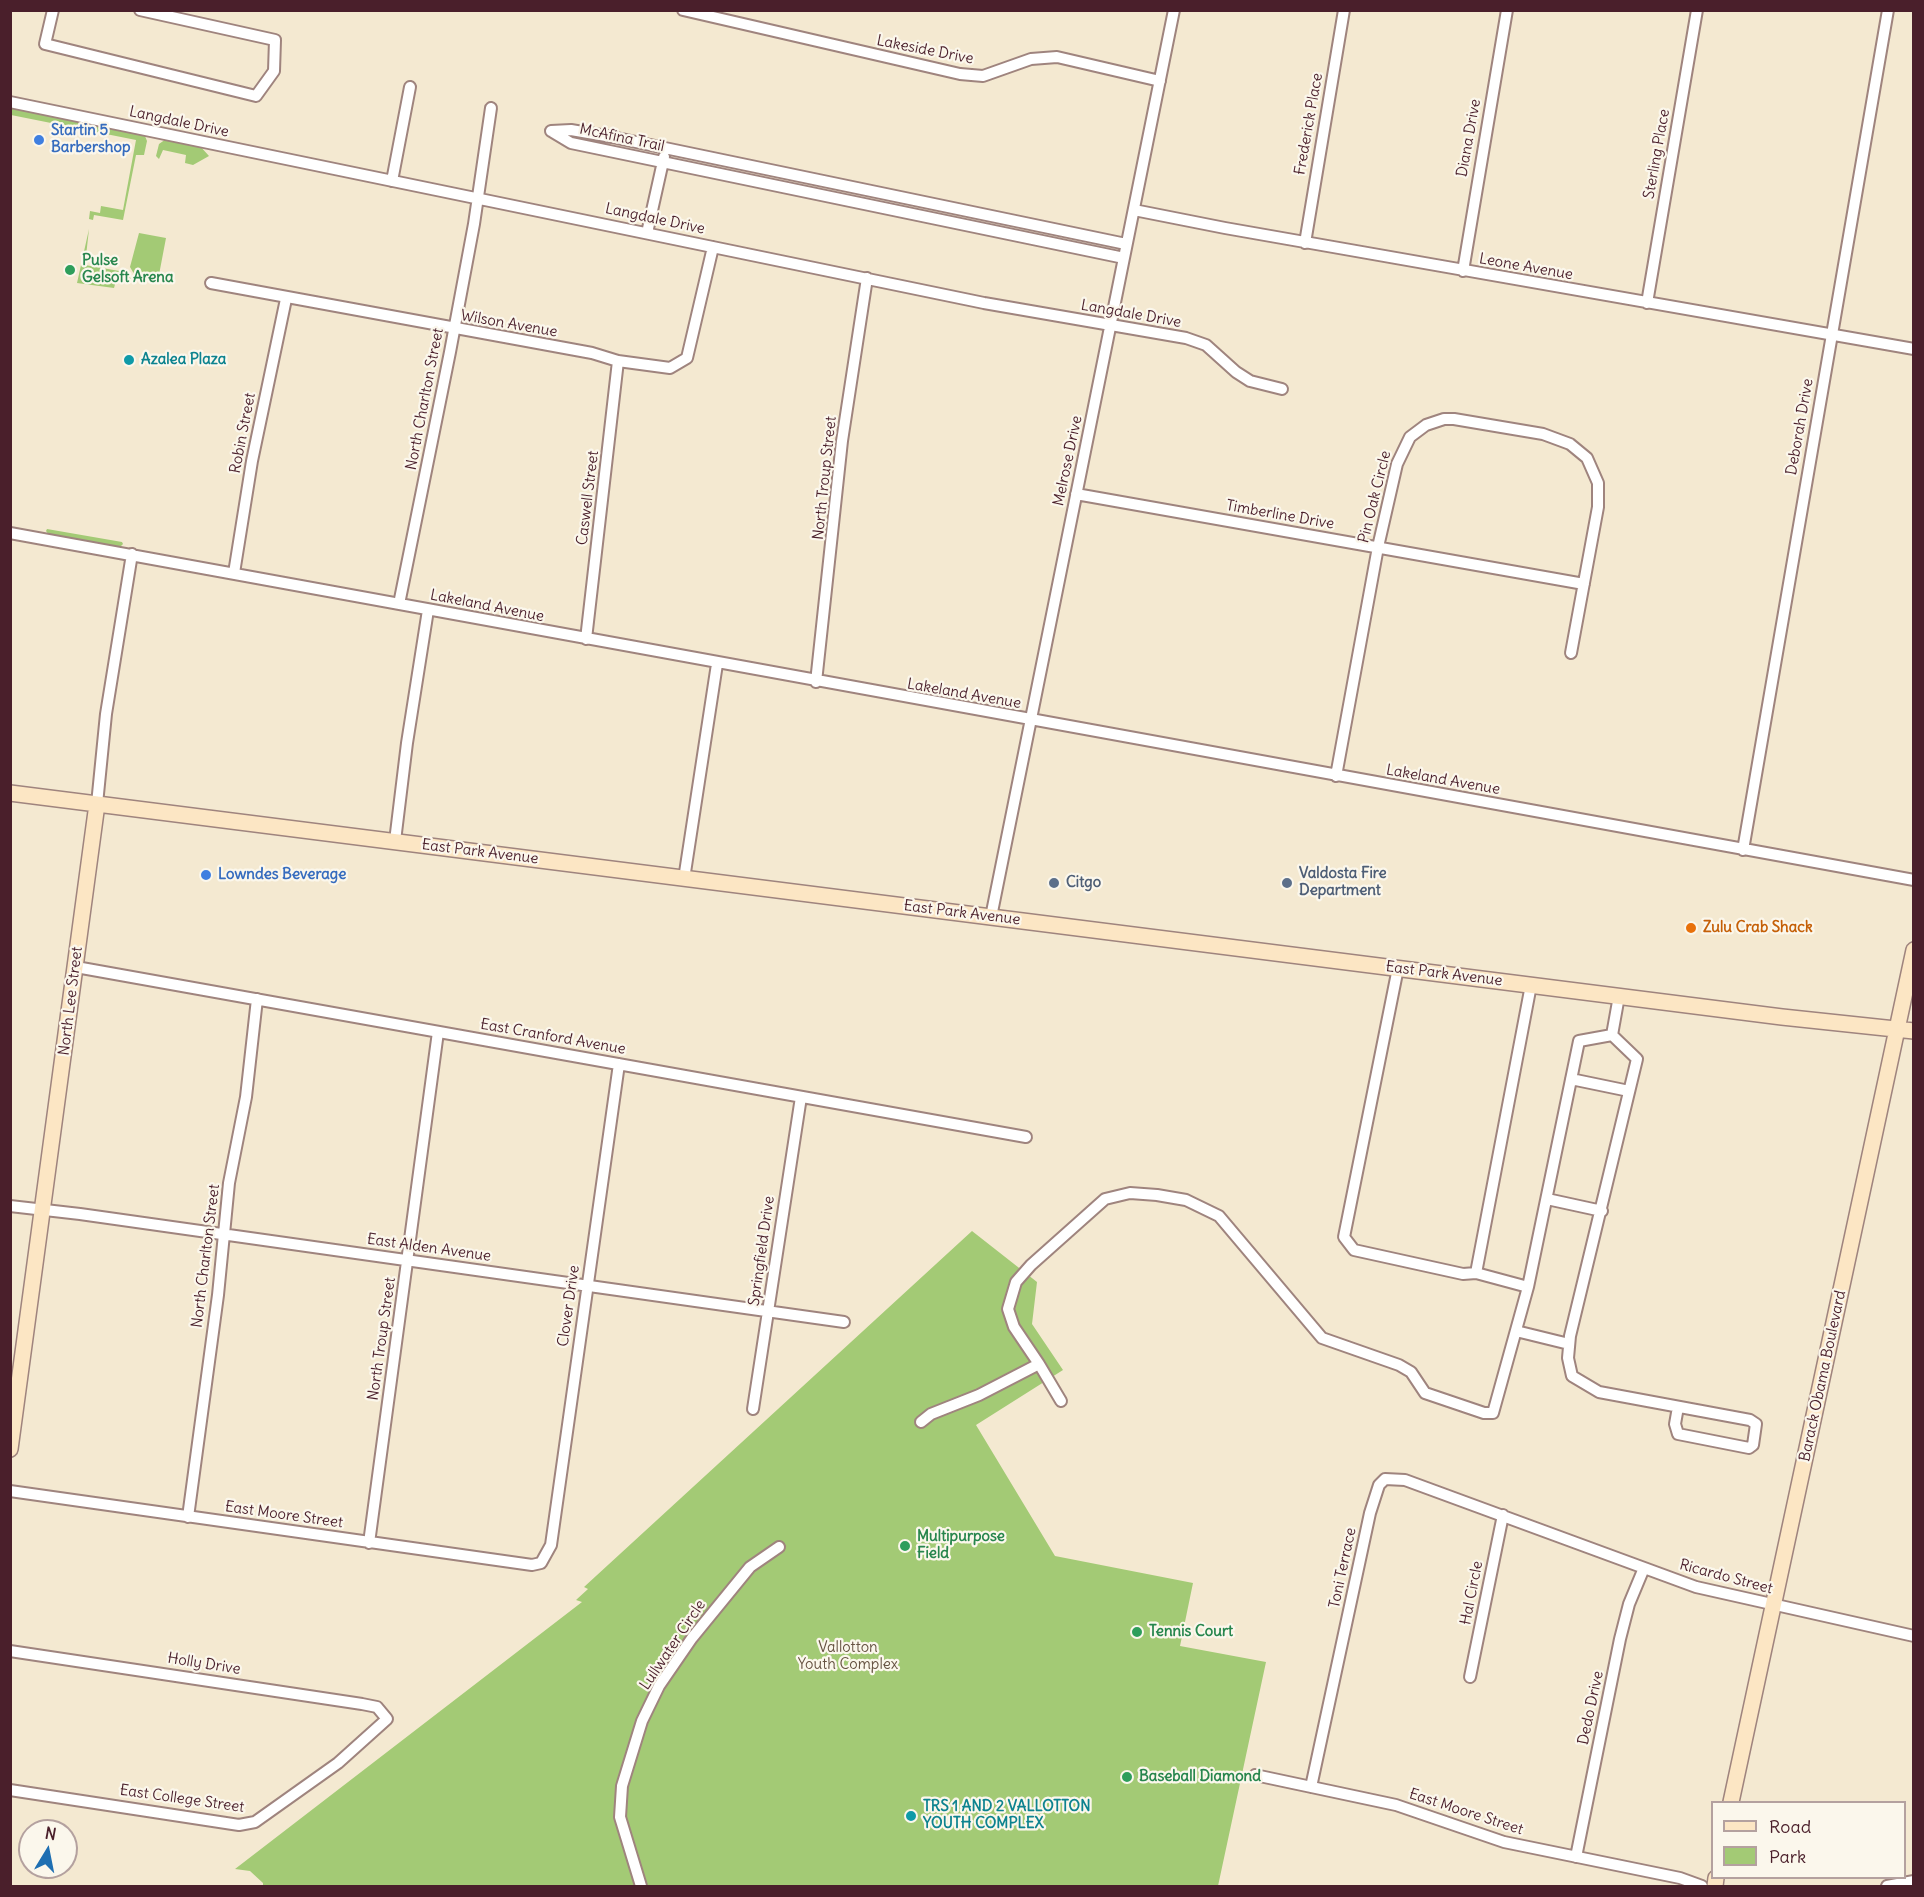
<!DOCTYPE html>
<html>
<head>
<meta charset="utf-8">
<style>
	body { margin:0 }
	#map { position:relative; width:1924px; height:1897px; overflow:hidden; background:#f4e9d1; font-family:Delius,sans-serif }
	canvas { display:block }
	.frame { position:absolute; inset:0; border:12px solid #4a1f2b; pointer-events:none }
	.legend { position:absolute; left:1711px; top:1801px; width:195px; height:78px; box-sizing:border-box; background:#fbf7ec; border:2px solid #b4a19f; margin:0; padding:8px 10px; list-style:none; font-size:18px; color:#4a1f2b }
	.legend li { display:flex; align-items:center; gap:12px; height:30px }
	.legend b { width:30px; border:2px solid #b4a19f }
	.north { position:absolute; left:18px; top:1819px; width:60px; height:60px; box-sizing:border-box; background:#fbf7ec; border:2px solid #b4a19f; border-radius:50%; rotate:10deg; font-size:16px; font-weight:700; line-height:24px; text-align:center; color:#4a1f2b }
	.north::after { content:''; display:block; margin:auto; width:21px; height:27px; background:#1f6fb2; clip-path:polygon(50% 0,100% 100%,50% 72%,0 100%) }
</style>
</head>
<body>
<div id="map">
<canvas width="1924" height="1897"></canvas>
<div class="frame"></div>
<ul class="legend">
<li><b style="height:8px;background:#fce6c4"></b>Road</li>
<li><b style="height:16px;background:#a3ca75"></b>Park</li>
</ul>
<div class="north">N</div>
</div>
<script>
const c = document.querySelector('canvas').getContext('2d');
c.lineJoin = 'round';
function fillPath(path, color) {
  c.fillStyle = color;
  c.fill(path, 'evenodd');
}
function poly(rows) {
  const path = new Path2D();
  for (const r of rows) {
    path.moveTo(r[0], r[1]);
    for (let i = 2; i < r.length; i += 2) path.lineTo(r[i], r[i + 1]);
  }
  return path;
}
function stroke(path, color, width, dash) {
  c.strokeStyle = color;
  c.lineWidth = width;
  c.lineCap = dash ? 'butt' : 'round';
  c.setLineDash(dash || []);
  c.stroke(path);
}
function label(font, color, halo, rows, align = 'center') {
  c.font = font + ' Delius,sans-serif';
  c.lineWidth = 4.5;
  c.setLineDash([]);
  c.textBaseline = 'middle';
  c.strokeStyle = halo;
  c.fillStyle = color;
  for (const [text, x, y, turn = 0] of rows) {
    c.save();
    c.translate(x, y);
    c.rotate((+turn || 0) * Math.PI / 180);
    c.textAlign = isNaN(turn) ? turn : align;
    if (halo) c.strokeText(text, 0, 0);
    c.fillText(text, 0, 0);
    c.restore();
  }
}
fillPath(poly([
	[10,107,145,136,147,141,144,155,136,155,123,220,94,215,93,220,89,219,90,211,100,213,101,206,123,210,136,140,11,115],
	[166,139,200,146,209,156,193,165,185,163,186,155,163,150,159,159,156,156,159,144],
	[89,229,85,265,125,272,131,279,117,277,114,288,77,283],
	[139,233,166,238,158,280,141,277,140,280,137,279,130,267],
	[47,529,122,542,123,544,119,548,49,535,46,531],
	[972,1231,1037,1282,1032,1324,1063,1370,976,1425,1055,1556,1193,1583,1180,1646,1266,1662,1218,1886,263,1886,263,1883,250,1871,235,1869,582,1602,576,1600,588,1589,584,1587]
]), '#a3ca75');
const street = poly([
	[53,10,45,44,256,96,274,71,275,40,140,10],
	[683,10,960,74,983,76,1031,59,1057,57,1160,81],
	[10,102,984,303,1186,338,1206,345,1236,372,1250,381,1282,389],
	[551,131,571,143,1124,258],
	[551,131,571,130,612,137,1126,244],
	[392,181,410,87],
	[1134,210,1225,228,1914,349],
	[647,233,664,157],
	[1305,243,1344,10],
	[1463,271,1507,10],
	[211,283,592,353,618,361,670,368,687,358,713,247],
	[1647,303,1697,10],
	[1076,494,1584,584],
	[10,533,1914,880],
	[234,573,252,461,286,299],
	[399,604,450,352,474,224,491,108],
	[586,639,618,361],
	[816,682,842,441,867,278],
	[1336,776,1378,547,1397,464,1410,437,1426,425,1444,419,1454,419,1543,434,1570,444,1587,458,1598,483,1598,507,1571,653],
	[97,804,106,714,132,554],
	[395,841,407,743,428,610],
	[1743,850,1888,10],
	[684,879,717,664],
	[991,917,1174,10],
	[76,967,1026,1137],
	[1398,968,1344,1237,1354,1250,1463,1274,1476,1273],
	[1619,996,1612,1035,1637,1059,1570,1336,1568,1358,1572,1376,1599,1392,1750,1420,1756,1424,1753,1445,1749,1448,1678,1434,1675,1424,1678,1407],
	[1571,1079,1629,1091],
	[1547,1199,1602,1211],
	[10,1206,80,1214,844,1322],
	[1528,1287,1579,1041,1612,1035],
	[1516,1331,1569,1344],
	[1039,1364,1014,1327,1008,1309,1016,1282,1031,1265,1105,1199,1130,1193,1157,1195,1186,1200,1219,1216,1322,1338,1399,1365,1411,1372,1425,1393,1484,1413,1493,1413,1528,1287,1476,1273,1531,985],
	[753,1409,801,1097],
	[921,1422,931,1414,979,1395,1039,1364,1061,1401],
	[10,1491,532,1565,541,1563,551,1545,619,1064],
	[188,1517,218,1295,229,1183,246,1097,257,999],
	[369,1543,438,1032],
	[10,1651,362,1704,377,1707,387,1719,338,1763,255,1822,239,1825,10,1790],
	[1470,1677,1503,1515],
	[1255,1775,1396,1805,1504,1842,1680,1878,1702,1886],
	[1311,1787,1370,1513,1379,1485,1385,1479,1405,1480,1696,1587,1914,1636],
	[1576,1857,1620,1639,1629,1604,1644,1568],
	[641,1886,620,1817,622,1786,642,1721,659,1686,692,1638,750,1567,779,1547],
	[1887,1886,1914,1881]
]);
const secondary = poly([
	[10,793,1782,1017,1914,1031],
	[10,1449,97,804],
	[1731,1802,1914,950],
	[1715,1886,1716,1878]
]);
stroke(street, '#9f847e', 14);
stroke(secondary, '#9f847e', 18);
stroke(street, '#fff', 10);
stroke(secondary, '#fce6c4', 15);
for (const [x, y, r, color] of [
	[39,140,6,"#3f7fe0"],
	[70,270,6,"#2e9e5b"],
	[129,360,6,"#0f9aa8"],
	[206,875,6,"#3f7fe0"],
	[1054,883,6,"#5c6f8a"],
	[1287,883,6,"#5c6f8a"],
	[1691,928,6,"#e8710a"],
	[905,1546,6,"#2e9e5b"],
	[1137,1632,6,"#2e9e5b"],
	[1127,1777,6,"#2e9e5b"],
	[911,1816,6,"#0f9aa8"]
]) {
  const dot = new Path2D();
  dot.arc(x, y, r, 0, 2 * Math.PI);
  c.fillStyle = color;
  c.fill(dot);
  stroke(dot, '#fbf7ec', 2);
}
label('15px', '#4a1f2b', '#fbf7ec', [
	["Lakeside Drive",925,50,11],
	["Langdale Drive",179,122,12],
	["Frederick Place",1309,124,-80],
	["McAfina Trail",622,138,12],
	["Diana Drive",1469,138,-80],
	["Sterling Place",1657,154,-80],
	["Langdale Drive",655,219,12],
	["Leone Avenue",1526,267,10],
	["Langdale Drive",1131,314,10],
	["Wilson Avenue",509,324,10],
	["North Charlton Street",425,399,-79],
	["Deborah Drive",1800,427,-80],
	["Robin Street",243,433,-79],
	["Melrose Drive",1068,461,-78],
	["North Troup Street",825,478,-84],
	["Pin Oak Circle",1375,497,-76],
	["Caswell Street",588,498,-83],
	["Timberline Drive",1280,515,10],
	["Lakeland Avenue",487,606,11],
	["Lakeland Avenue",964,694,10],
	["Lakeland Avenue",1443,780,10],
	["East Park Avenue",480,852,7],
	["East Park Avenue",962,913,7],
	["East Park Avenue",1444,974,7],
	["North Lee Street",71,1001,-83],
	["East Cranford Avenue",553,1037,10],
	["East Alden Avenue",429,1248,8],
	["Springfield Drive",762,1251,-82],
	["North Charlton Street",206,1256,-83],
	["Clover Drive",569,1306,-82],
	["North Troup Street",382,1339,-82],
	["Barack Obama Boulevard",1823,1376,-78],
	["East Moore Street",284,1515,8],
	["Toni Terrace",1343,1568,-78],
	["Ricardo Street",1726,1577,15],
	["Hal Circle",1472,1593,-79],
	["Lullwater Circle",673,1645,-56],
	["Holly Drive",204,1664,9],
	["Dedo Drive",1591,1708,-78],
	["East College Street",182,1799,8],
	["East Moore Street",1466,1812,18]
]);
label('bold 15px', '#366cbe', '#fbf7ec', [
	["Startin 5",51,131],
	["Barbershop",51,148],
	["Lowndes Beverage",218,875]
], 'left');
label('bold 15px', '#27864d', '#fbf7ec', [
	["Pulse",82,261],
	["Gelsoft Arena",82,278],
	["Multipurpose",917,1537],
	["Field",917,1554],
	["Tennis Court",1149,1632],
	["Baseball Diamond",1139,1777]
], 'left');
label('bold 15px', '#0d838f', '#fbf7ec', [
	["Azalea Plaza",141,360],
	["TRS 1 AND 2 VALLOTTON",923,1807],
	["YOUTH COMPLEX",923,1824]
], 'left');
label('bold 15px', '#4e5e75', '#fbf7ec', [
	["Valdosta Fire",1299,874],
	["Department",1299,891],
	["Citgo",1066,883]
], 'left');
label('bold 15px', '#c56008', '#fbf7ec', [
	["Zulu Crab Shack",1703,928]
], 'left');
label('15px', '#655241', '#fbf7ec', [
	["Vallotton",848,1648],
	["Youth Complex",848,1665]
]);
</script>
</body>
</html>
